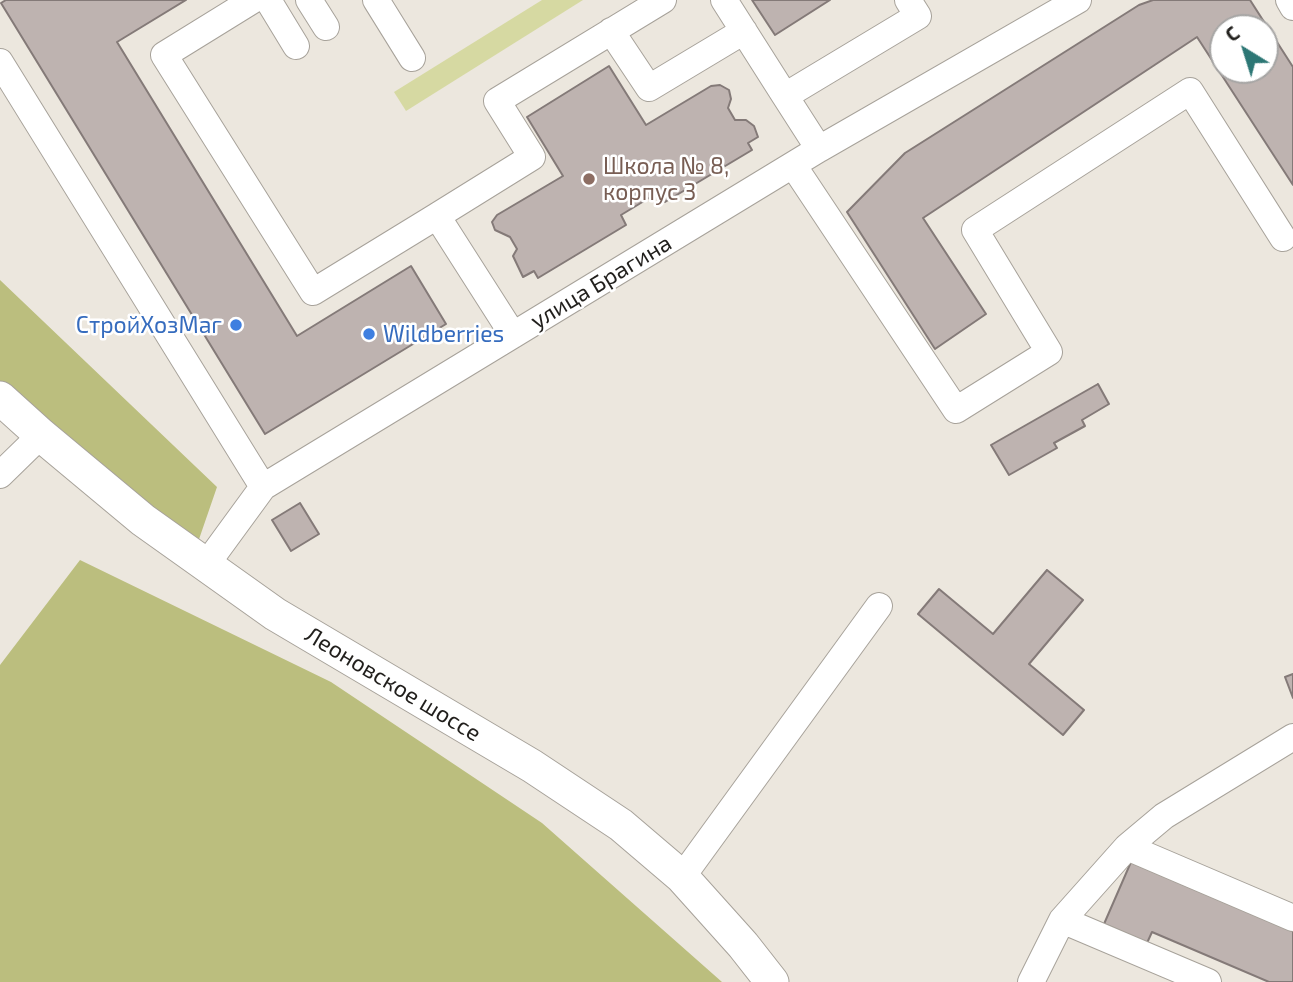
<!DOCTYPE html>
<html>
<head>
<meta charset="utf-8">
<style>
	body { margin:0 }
	#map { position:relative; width:1293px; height:982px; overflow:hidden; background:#ece7de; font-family:"Exo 2",sans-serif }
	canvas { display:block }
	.north { position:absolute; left:1209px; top:14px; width:70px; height:70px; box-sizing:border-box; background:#fff; border:2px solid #a6a5a4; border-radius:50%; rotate:322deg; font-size:19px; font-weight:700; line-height:28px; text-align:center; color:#211f1c }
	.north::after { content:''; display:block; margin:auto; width:24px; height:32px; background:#2d7775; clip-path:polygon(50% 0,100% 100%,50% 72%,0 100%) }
</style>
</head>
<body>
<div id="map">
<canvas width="1293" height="982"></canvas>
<div class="north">С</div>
</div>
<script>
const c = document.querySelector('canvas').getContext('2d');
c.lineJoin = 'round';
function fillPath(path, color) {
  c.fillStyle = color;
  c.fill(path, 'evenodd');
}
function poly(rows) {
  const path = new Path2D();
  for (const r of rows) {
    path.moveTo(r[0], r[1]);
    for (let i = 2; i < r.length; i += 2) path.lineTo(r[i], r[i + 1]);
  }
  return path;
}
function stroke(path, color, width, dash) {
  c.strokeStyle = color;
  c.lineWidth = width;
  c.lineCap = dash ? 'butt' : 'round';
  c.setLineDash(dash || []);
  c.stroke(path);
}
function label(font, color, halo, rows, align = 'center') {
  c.font = font + ' "Exo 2",sans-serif';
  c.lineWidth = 5;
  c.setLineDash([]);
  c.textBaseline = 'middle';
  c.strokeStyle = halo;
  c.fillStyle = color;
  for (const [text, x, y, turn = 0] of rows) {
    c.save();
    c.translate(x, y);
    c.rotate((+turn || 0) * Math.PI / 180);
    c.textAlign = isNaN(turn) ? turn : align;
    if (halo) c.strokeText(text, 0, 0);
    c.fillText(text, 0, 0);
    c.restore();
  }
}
fillPath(poly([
	[542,0,583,0,406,111,394,92]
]), '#d6d9a2');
fillPath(poly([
	[0,280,217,487,197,545,0,383],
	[80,560,331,682,542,823,722,982,0,982,0,665]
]), '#bbbe7e');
const building = poly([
	[6,0,186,0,117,42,297,336,411,266,446,324,265,434,1,3,6,0],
	[752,0,830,0,775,35,752,0],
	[1153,0,1250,0,1293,67,1293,185,1197,37,923,218,986,314,935,349,847,212,905,153,1139,5,1153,0],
	[1223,28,1265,28,1265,70,1223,70,1223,28],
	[609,66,646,125,711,86,720,85,729,90,731,99,728,108,735,120,746,120,754,126,758,137,748,143,752,150,665,202,659,192,621,215,626,225,538,278,534,271,523,277,513,256,517,249,510,237,495,230,492,222,497,215,563,176,527,117,609,66],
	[1098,384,1109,404,1082,420,1085,426,1054,443,1057,448,1009,475,991,445,1098,384],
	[300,503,319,534,291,551,272,520,300,503],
	[1047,570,1083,600,1029,664,1084,710,1063,735,918,614,939,589,993,634,1047,570],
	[1293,674,1293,698,1285,677,1293,674],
	[1131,862,1293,931,1293,982,1269,982,1152,932,1147,943,1104,924,1131,862]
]);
fillPath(building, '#beb3b0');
stroke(building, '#847a78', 2);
const minor = poly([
	[253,0,164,55,313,292,437,216,513,335],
	[268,0,296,46],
	[309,0,326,27],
	[376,0,412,58],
	[724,0,785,96],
	[1289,0,1293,7],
	[611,31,649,88,744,31],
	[0,62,263,487],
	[819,149,1078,0],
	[793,165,956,410,1049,352,975,230,1190,91,1283,238],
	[437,216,532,157,497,101,663,0],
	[0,475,41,435],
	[206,565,263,487,819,149,785,96,918,16,908,0],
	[1127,847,1293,918],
	[682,877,879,606],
	[1062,920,1208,982],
	[1031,982,1062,920,1127,847,1164,816,1293,737]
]);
const major = poly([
	[0,398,41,435,143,520,275,614,532,766,621,825,682,877,743,945,772,982]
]);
stroke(minor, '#a7a29a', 28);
stroke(major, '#a7a29a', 35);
stroke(minor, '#fff', 26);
stroke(major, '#fff', 33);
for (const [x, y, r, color] of [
	[589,179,7,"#8d6e63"],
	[236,325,7,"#3f7fe0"],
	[369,334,7,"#3f7fe0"]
]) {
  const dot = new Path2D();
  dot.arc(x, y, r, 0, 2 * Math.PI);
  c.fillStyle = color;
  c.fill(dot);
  stroke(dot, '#fff', 2.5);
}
label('23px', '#785e54', '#fff', [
	["Школа № 8,",603,166],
	["корпус 3",603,192]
], 'left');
label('23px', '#211f1c', '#fff', [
	["улица Брагина",601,282,-31],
	["Леоновское шоссе",393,684,31]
]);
label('23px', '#366cbe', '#fff', [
	["СтройХозМаг",222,325],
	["Wildberries",383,334,"left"]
], 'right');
</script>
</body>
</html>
